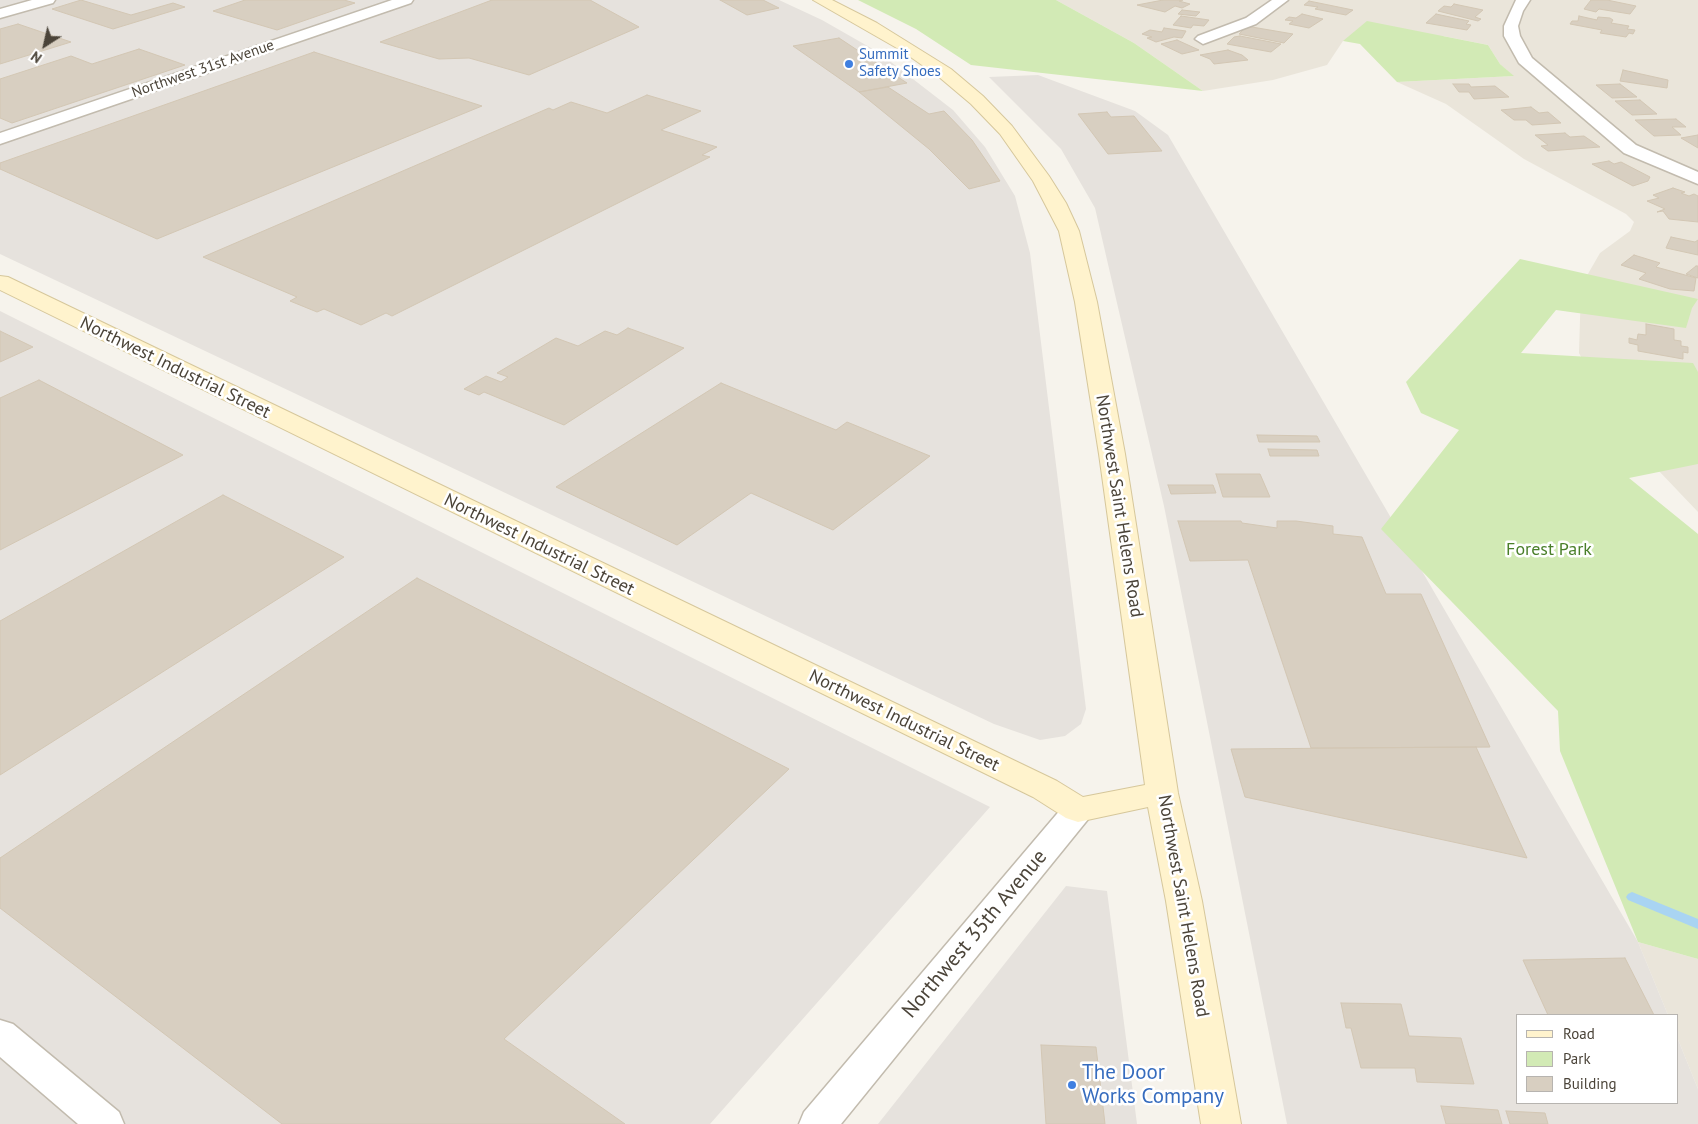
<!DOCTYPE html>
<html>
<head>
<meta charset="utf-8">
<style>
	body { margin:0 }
	#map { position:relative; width:1698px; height:1124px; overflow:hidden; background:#f6f3ec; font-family:"PT Sans",sans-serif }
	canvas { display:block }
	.legend { position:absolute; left:1516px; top:1014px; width:162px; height:90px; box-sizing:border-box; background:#fff; border:1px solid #b7b4b0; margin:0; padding:6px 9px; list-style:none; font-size:15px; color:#4b4439 }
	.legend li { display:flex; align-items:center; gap:10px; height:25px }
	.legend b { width:25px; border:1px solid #b7b4b0 }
	.north { position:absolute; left:20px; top:20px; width:50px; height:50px; -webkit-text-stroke:4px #fff; paint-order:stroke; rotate:215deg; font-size:14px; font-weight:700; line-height:20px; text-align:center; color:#4b4439 }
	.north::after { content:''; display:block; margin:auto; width:18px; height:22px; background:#4b4439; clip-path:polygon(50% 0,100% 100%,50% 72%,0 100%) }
</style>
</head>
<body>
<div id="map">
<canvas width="1698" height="1124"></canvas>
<ul class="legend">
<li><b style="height:6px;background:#fff3cd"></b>Road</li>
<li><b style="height:14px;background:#d2eab5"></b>Park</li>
<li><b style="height:14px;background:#d8cfc1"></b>Building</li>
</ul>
<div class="north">N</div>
</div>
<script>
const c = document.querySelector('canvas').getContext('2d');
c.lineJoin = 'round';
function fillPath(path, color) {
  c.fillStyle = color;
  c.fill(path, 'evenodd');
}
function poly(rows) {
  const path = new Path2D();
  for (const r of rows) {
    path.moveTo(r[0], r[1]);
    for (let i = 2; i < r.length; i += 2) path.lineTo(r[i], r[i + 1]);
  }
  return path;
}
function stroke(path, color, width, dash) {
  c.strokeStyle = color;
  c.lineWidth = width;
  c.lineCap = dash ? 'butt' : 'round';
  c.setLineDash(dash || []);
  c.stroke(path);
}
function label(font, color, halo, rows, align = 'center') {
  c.font = font + ' "PT Sans",sans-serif';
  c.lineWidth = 5;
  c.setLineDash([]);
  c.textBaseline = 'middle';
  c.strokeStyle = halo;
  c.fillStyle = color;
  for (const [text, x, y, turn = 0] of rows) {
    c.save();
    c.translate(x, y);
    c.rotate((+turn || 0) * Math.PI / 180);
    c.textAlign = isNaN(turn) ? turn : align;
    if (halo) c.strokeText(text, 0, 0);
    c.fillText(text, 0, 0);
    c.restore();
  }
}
fillPath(poly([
	[1056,0,1698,0,1698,512,1618,428,1579,353,1581,286,1600,253,1630,231,1634,222,1626,214,1524,159,1446,104,1397,82,1513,76,1500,64,1488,45,1443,36,1343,41,1327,65,1273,80,1203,91,1134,43],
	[1638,942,1698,959,1698,1089,1677,1037,1677,1015,1668,1015]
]), '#eae5da');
fillPath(poly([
	[0,0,779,0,822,20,878,52,953,110,985,147,1015,196,1030,253,1086,709,1081,724,1065,736,1040,740,994,724,0,254],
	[1038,75,1135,111,1168,135,1638,942,1668,1015,1517,1015,1517,1103,1677,1103,1677,1037,1698,1089,1698,1124,1287,1124,1164,506,1095,208,1061,149,989,77],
	[0,311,990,807,710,1124,0,1124],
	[1066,886,1107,891,1137,1124,878,1124]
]), '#e6e2dd');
fillPath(poly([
	[858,0,1056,0,1134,43,1203,91,971,65,916,29],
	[1367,21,1488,45,1500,64,1514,76,1397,82,1360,44,1343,41],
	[1520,259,1698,299,1692,308,1686,328,1556,310,1521,353,1693,363,1698,372,1698,464,1629,478,1698,534,1698,959,1638,942,1560,751,1558,711,1381,529,1459,430,1421,413,1406,382]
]), '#d2eab5');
fillPath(poly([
	[1632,892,1698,919,1698,929,1628,900,1626,897,1628,894,1632,892]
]), '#a9d4f2');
const building = poly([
	[81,0,131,15,173,3,185,7,113,29,52,9,81,0],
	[245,0,344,0,355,3,277,30,213,11,245,0],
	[492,0,590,0,639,27,529,75,469,58,439,59,380,42,492,0],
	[720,0,763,0,779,8,747,15,720,0],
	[1163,0,1183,0,1179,1,1190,4,1182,8,1175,6,1165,12,1137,5,1163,0],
	[1591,0,1607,0,1636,6,1630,14,1599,9,1596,12,1584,9,1591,0],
	[1309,1,1353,10,1346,15,1315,9,1318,7,1304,5,1309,1],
	[1454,4,1483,10,1475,17,1481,19,1478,21,1438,11,1444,6,1451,7,1454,4],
	[1182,10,1200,12,1196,16,1178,14,1182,10],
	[1302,14,1323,19,1309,28,1289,24,1293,21,1285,20,1289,17,1296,18,1302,14],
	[1436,14,1469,21,1466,24,1471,25,1467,30,1426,23,1436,14],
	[1181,16,1209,20,1204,26,1193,25,1191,28,1173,25,1181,16],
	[1579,16,1597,20,1598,17,1610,18,1613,20,1611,23,1629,26,1627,29,1635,30,1633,34,1629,33,1626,37,1600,33,1602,30,1570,24,1572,21,1578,21,1579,16],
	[18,24,71,42,0,64,0,29,18,24],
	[1246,27,1252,27,1293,34,1284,43,1239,34,1246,27],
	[1164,28,1186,31,1182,38,1174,37,1156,42,1147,38,1152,37,1142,34,1150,30,1162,32,1164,28],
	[1240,36,1281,44,1271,52,1227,44,1234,37,1240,36],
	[839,38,907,83,859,92,793,46,839,38],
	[1177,40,1199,50,1182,54,1161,44,1177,40],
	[139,49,185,65,12,123,0,118,0,79,71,56,92,64,139,49],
	[1228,50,1242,55,1248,60,1214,64,1210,59,1200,55,1228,50],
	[314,52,482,106,157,239,0,169,0,163,314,52],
	[1623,70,1668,80,1667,88,1620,81,1623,70],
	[1453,84,1469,84,1471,87,1495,86,1509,97,1474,99,1469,92,1459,92,1453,84],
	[1620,84,1637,97,1612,98,1596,85,1620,84],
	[888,87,929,114,944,111,972,140,1000,181,969,189,929,149,859,92,888,87],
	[647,95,701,111,661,130,717,147,702,155,710,157,392,316,386,313,361,325,324,309,317,312,290,301,297,297,203,257,549,108,553,110,571,102,607,113,647,95],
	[1640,100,1657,114,1632,115,1615,101,1640,100],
	[1531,107,1539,113,1548,112,1561,123,1532,125,1526,120,1514,120,1501,110,1531,107],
	[1107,112,1111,117,1134,116,1162,151,1108,154,1078,114,1107,112],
	[1676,119,1686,127,1672,127,1681,135,1654,136,1635,120,1676,119],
	[1565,133,1570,137,1584,136,1600,147,1548,151,1541,146,1548,145,1535,135,1565,133],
	[1698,135,1698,148,1681,138,1698,135],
	[1609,161,1614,164,1621,162,1650,177,1648,181,1633,186,1592,164,1609,161],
	[1673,188,1685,192,1681,193,1689,196,1694,194,1698,196,1698,222,1669,219,1663,211,1657,212,1665,209,1647,201,1659,198,1653,195,1673,188],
	[1671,237,1695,242,1698,240,1698,255,1666,248,1671,237],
	[1634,255,1660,263,1656,267,1696,278,1694,291,1670,289,1639,279,1646,273,1621,265,1634,255],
	[1696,266,1698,266,1698,278,1686,274,1696,266],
	[1646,324,1674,329,1674,340,1681,341,1681,346,1688,347,1688,353,1683,352,1683,359,1638,351,1638,345,1629,343,1629,338,1637,340,1638,334,1646,335,1646,324],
	[628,328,684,348,564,425,484,392,479,395,464,389,486,376,501,382,508,377,497,373,556,338,578,346,605,331,617,335,628,328],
	[0,331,33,347,0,362,0,331],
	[39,380,183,455,0,550,0,398,39,380],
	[721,383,836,430,847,422,930,456,833,530,751,493,677,545,556,487,721,383],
	[1257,435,1317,436,1320,442,1259,442,1257,435],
	[1268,449,1317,450,1319,456,1270,456,1268,449],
	[1216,474,1260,474,1270,497,1223,497,1216,474],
	[1168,485,1213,485,1216,493,1171,494,1168,485],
	[223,495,344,557,0,775,0,621,223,495],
	[1178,521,1241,521,1242,523,1277,528,1277,521,1296,521,1333,526,1333,534,1362,537,1386,594,1421,594,1490,747,1311,748,1248,560,1190,561,1178,521],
	[417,578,789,769,504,1039,625,1124,282,1124,0,908,0,858,417,578],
	[1476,747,1527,858,1245,797,1231,749,1476,747],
	[1625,958,1654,1015,1548,1015,1523,960,1625,958],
	[1341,1003,1401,1004,1409,1036,1461,1038,1474,1084,1417,1082,1415,1068,1361,1068,1351,1028,1346,1028,1341,1003],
	[1041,1045,1096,1047,1105,1124,1046,1124,1041,1045],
	[1441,1106,1498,1110,1502,1124,1446,1124,1441,1106],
	[1506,1111,1545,1113,1548,1124,1510,1124,1506,1111]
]);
fillPath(building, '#d8cfc1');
stroke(building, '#d3c7b4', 1);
const street = poly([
	[32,0,55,0,53,3,0,18,0,9,32,0],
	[392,0,413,0,411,3,0,144,0,133,392,0],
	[1272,0,1288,0,1256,24,1203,44,1195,39,1198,36,1246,18,1272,0],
	[1516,0,1530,0,1523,11,1518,26,1520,36,1532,58,1636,145,1698,172,1698,184,1624,153,1519,63,1504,36,1504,26,1516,0],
	[1078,799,1089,802,1094,810,1089,818,841,1124,799,1124,804,1112,1067,802,1078,799],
	[0,1020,13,1024,119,1112,124,1124,78,1124,0,1057,0,1020]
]);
const secondary = poly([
	[813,0,832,0,877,23,951,69,983,96,1012,126,1049,176,1066,203,1079,231,1097,302,1125,454,1178,793,1202,901,1241,1124,1201,1124,1166,901,1148,807,1078,822,1066,818,1033,797,0,290,0,276,8,277,1057,781,1083,797,1145,785,1099,454,1075,302,1059,231,1033,181,1000,134,971,104,939,77,902,51,813,0]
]);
stroke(street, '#c2bbae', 3);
stroke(secondary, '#d6c79b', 2);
fillPath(street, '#fff');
fillPath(secondary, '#fff3cd');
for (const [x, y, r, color] of [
	[849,64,5,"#3f7fe0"],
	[1072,1085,5,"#3f7fe0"]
]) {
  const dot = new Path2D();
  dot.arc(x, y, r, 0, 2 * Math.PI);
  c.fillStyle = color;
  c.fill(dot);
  stroke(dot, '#fff', 2);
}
label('15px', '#366cbe', '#fff', [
	["Summit",859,55],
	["Safety Shoes",859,72]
], 'left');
label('15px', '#4b4439', '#fff', [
	["Northwest 31st Avenue",203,69,-19]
]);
label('18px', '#4b4439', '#fff', [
	["Northwest Industrial Street",175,368,26],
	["Northwest Saint Helens Road",1119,506,81],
	["Northwest Industrial Street",539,545,26],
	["Northwest Industrial Street",904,721,26],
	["Northwest Saint Helens Road",1183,906,80]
]);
label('18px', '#4a7f2a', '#fff', [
	["Forest Park",1549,550]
]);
label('21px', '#4b4439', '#fff', [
	["Northwest 35th Avenue",975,934,-50]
]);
label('21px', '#366cbe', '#fff', [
	["The Door",1082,1073],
	["Works Company",1082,1097]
], 'left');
</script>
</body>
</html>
